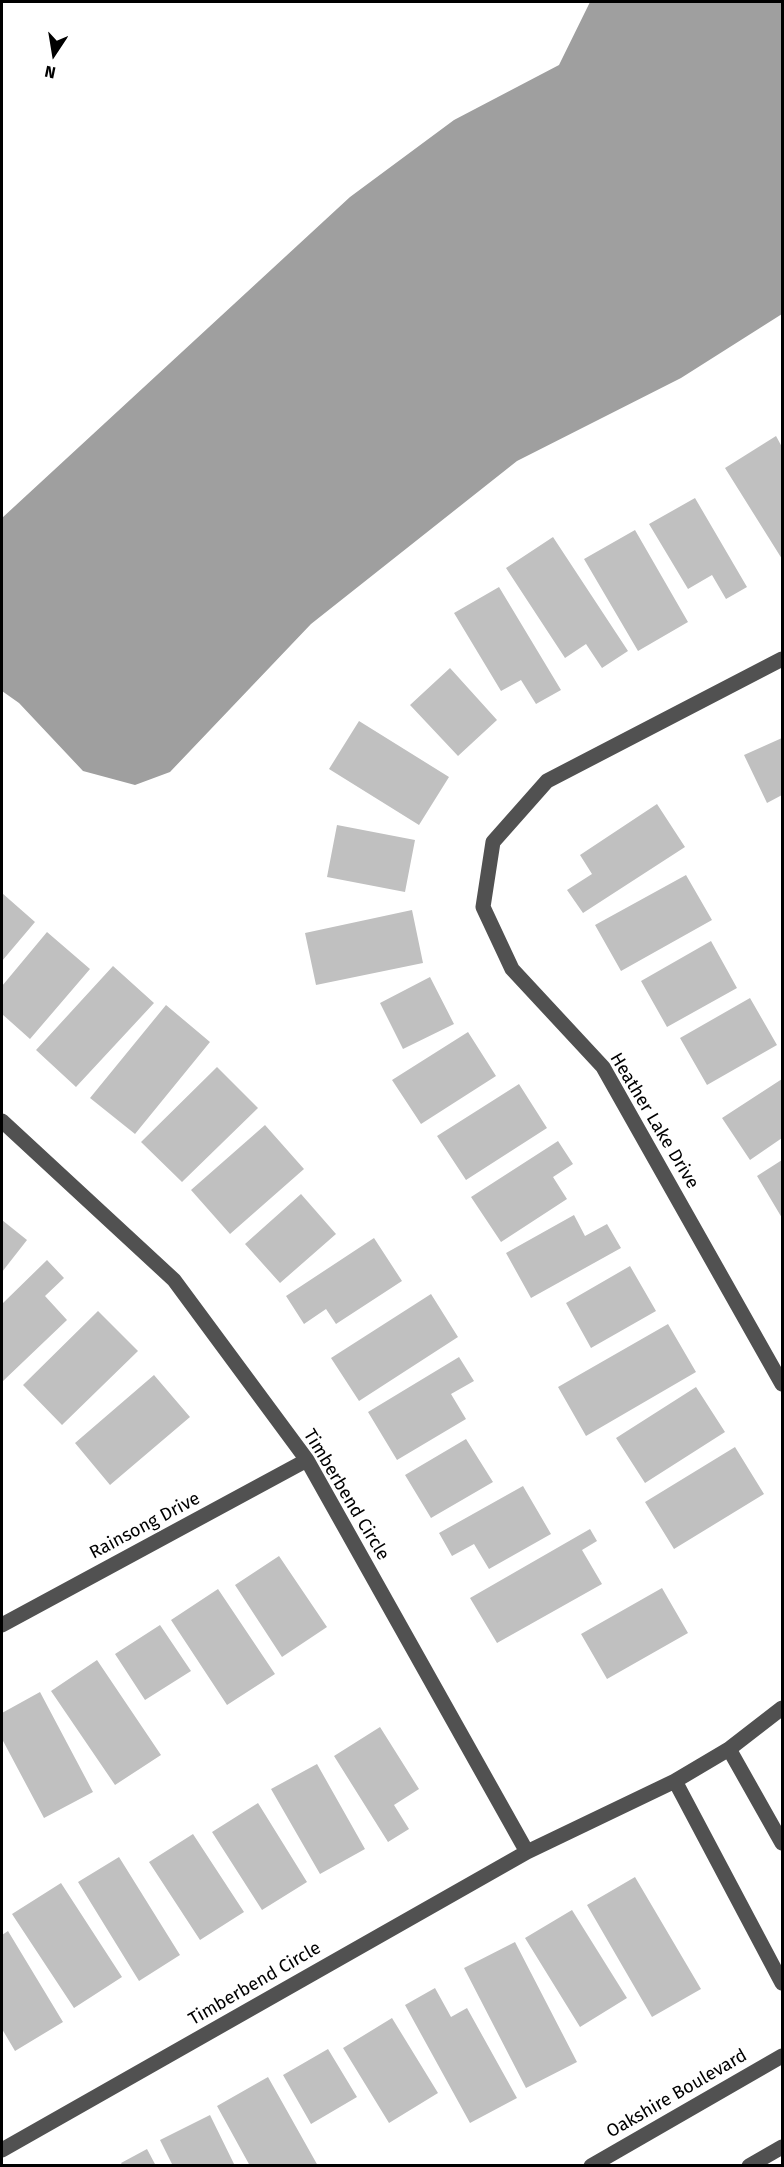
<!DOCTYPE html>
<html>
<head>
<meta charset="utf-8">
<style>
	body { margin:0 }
	#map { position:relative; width:784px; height:2167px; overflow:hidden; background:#fff; font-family:"Fira Sans",sans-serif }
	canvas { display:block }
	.frame { position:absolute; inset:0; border:3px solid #000; pointer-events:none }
	.north { position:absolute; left:24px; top:24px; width:60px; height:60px; -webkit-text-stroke:4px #fff; paint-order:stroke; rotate:192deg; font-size:16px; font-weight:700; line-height:24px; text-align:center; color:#000 }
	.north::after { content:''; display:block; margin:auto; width:21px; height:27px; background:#000; clip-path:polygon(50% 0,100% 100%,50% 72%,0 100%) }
</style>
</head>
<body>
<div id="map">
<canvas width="784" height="2167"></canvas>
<div class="frame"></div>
<div class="north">N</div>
</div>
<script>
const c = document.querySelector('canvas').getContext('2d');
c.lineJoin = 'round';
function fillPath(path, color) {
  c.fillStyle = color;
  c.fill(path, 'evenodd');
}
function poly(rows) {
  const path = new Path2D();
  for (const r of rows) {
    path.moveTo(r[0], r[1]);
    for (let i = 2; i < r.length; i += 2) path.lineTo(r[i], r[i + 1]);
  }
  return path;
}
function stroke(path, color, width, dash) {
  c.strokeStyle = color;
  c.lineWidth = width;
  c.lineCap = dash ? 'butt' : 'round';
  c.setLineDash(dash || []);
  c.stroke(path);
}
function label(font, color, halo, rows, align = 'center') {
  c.font = font + ' "Fira Sans",sans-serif';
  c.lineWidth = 4.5;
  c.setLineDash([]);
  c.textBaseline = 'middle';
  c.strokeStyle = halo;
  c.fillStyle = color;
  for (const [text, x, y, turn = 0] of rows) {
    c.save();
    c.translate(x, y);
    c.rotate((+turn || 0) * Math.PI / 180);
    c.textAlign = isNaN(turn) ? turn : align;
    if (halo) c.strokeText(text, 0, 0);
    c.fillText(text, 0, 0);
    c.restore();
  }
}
fillPath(poly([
	[590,2,782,2,782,314,681,378,517,461,311,624,170,772,135,785,83,771,19,703,2,691,2,518,350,197,454,120,559,65]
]), '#9f9f9f');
fillPath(poly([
	[776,436,782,447,782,559,725,468],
	[695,498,747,587,726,599,712,575,688,589,649,524],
	[635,530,688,622,638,651,584,559],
	[553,537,628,651,602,668,586,644,565,658,506,568],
	[499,587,561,690,536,704,521,680,501,691,454,613],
	[450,668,497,720,458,756,410,705],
	[359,721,449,777,419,825,329,769],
	[782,738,782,795,767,803,744,755],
	[657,804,685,847,583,913,567,890,592,874,580,855],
	[337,825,415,840,405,892,327,877],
	[686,875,712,920,621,971,595,925],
	[2,893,35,922,2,961],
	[412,910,423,963,316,985,305,933],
	[47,932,90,969,30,1039,2,1014,2,986],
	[711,941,737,988,667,1027,641,981],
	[113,966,154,1003,76,1087,36,1050],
	[430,977,454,1024,403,1049,380,1003],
	[750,998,777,1045,707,1085,680,1038],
	[166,1005,210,1042,135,1134,90,1098],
	[468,1032,496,1076,421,1124,392,1080],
	[217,1067,258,1108,182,1182,141,1142],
	[782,1079,782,1138,750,1160,722,1118],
	[519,1084,547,1128,466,1180,437,1136],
	[265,1125,304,1169,230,1234,191,1190],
	[558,1141,573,1164,553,1177,567,1199,501,1242,471,1197],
	[782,1160,782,1218,757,1176],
	[301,1194,336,1234,280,1283,245,1244],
	[574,1215,585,1236,607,1224,621,1248,531,1298,506,1253],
	[2,1220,27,1240,2,1272],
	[374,1238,402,1281,336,1324,326,1309,304,1324,286,1296],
	[47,1260,64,1278,45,1296,67,1320,2,1382,2,1304],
	[630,1266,656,1311,591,1348,566,1303],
	[431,1294,458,1337,359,1401,331,1358],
	[98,1311,138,1351,62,1425,23,1385],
	[668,1324,696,1372,586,1436,558,1387],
	[459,1357,474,1381,451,1394,466,1419,397,1460,368,1412],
	[154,1375,190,1417,110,1485,75,1443],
	[696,1387,725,1432,645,1483,616,1438],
	[466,1439,493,1482,431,1518,405,1475],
	[735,1447,764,1494,674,1549,645,1502],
	[523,1486,551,1534,489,1569,474,1544,452,1556,439,1533],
	[590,1529,597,1541,582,1550,602,1584,497,1643,470,1598],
	[279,1556,327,1627,282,1657,235,1585],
	[662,1588,688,1633,607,1679,581,1634],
	[218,1589,275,1674,227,1705,171,1620],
	[160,1625,191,1671,145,1700,115,1654],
	[97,1660,161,1755,115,1785,51,1691],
	[40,1692,93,1792,44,1818,2,1739,2,1713],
	[380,1727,419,1789,394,1805,409,1829,388,1842,334,1756],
	[317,1764,365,1849,320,1874,271,1789],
	[258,1803,307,1882,262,1910,212,1832],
	[193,1834,244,1912,200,1940,149,1862],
	[119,1857,180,1955,139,1981,78,1882],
	[635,1877,701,1989,652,2017,587,1905],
	[61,1883,122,1977,74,2008,12,1914],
	[572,1910,627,1998,580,2027,525,1938],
	[8,1931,63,2022,15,2051,2,2029,2,1935],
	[515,1942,577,2062,526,2088,464,1968],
	[435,1988,451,2017,467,2008,517,2098,470,2123,405,2005],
	[392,2018,438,2093,389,2123,343,2048],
	[328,2049,357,2097,311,2124,283,2075],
	[268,2077,318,2166,250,2166,217,2106],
	[210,2115,235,2166,173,2166,160,2140],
	[147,2149,156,2166,123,2166,121,2163]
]), '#c0c0c0');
stroke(poly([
	[782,659,547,781,493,842,483,907,512,969,603,1067,782,1384],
	[2,1121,174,1280,307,1460,527,1852],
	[2,1625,307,1460],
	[729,1749,782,1843],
	[675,1781,782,1983],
	[2,2150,527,1852,675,1781,729,1749,782,1708],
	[591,2166,782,2056],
	[749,2166,782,2147]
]), '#515151', 15);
label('18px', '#000', '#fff', [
	["Heather Lake Drive",654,1121,59],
	["Timberbend Circle",346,1495,59],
	["Rainsong Drive",145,1526,-28],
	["Timberbend Circle",255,1984,-30],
	["Oakshire Boulevard",677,2094,-30]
]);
</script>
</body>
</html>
